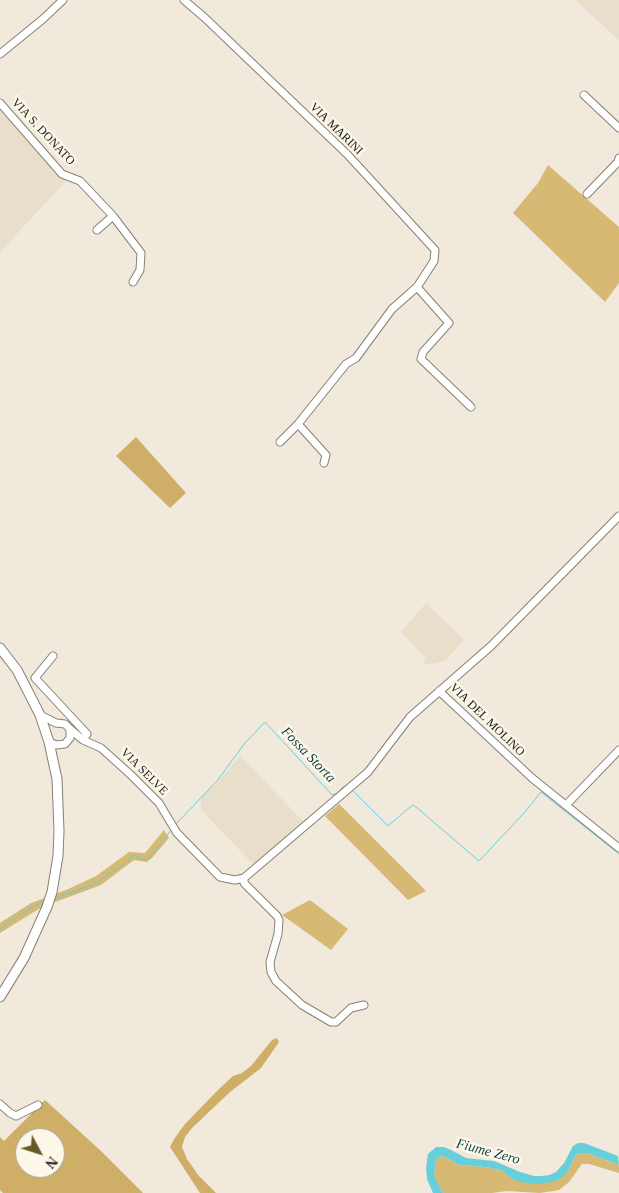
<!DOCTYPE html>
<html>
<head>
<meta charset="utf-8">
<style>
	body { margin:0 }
	#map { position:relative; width:619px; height:1193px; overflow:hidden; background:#f0e9dc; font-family:"Times New Roman",serif }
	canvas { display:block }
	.north { position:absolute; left:15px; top:1128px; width:50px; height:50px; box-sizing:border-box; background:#fdf7e9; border:1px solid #a39f95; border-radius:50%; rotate:130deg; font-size:14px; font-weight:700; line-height:20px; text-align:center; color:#1d1b16 }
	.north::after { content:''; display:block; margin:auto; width:18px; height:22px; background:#675926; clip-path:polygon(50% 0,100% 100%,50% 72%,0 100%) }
</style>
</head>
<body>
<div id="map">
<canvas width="619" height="1193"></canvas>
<div class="north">N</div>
</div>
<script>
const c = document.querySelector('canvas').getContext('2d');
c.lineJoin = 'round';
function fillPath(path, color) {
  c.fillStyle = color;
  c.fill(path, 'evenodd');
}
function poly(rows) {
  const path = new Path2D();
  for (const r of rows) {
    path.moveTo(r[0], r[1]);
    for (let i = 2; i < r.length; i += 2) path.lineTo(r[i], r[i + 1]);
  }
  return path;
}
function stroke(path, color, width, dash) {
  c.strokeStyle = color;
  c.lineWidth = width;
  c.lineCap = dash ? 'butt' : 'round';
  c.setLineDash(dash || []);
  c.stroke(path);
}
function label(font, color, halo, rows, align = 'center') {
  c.font = font + ' "Times New Roman",serif';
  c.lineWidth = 5;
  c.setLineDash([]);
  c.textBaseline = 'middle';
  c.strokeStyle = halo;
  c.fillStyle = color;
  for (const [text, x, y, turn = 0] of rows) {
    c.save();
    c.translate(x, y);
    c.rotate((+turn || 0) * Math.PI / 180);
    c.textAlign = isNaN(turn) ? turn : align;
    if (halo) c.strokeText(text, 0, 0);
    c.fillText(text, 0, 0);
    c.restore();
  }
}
fillPath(poly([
	[575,0,619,0,619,40],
	[0,107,66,181,0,252],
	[426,603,464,640,445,661,426,665,423,662,427,659,401,632],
	[240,756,304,822,254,865,201,810,201,796,214,786]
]), '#e8deca');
fillPath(poly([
	[548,165,619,227,619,283,605,302,513,213,538,183],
	[339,804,426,891,408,900,325,816],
	[164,830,169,838,152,858,147,862,134,860,101,885,42,907,0,933,0,923,31,903,66,890,96,876,129,852,145,853],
	[310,900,348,929,331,950,282,915],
	[581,1153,590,1154,619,1165,619,1173,589,1164,582,1164,569,1182,559,1190,540,1193,507,1191,492,1193,443,1193,434,1175,436,1159,441,1156,451,1160,459,1165,485,1167,501,1170,514,1179,567,1173,576,1155]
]), '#d8b973');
fillPath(poly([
	[136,437,186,493,170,508,116,456],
	[277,1038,279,1042,261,1068,230,1092,192,1128,185,1137,182,1147,187,1159,199,1176,216,1193,200,1193,170,1147,174,1139,185,1124,218,1090,233,1076,242,1073,251,1066,272,1040],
	[45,1100,101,1151,143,1193,3,1193,0,1190,0,1137,4,1141],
	[25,1138,55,1138,55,1168,25,1168]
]), '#cfaf68');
fillPath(poly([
	[578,1143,584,1143,618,1156,619,1165,590,1154,581,1153,576,1155,567,1173,558,1180,542,1184,526,1183,514,1180,501,1170,485,1167,459,1165,451,1160,441,1156,436,1160,434,1175,443,1193,433,1193,427,1179,426,1168,428,1154,436,1147,444,1147,451,1150,466,1158,494,1161,520,1172,534,1176,547,1176,556,1172,564,1163,573,1146]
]), '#67cfda');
stroke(poly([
	[351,789,388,826,410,807,413,805,416,807,479,861,524,813,541,792,619,854],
	[176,824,217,781,245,743,264,723,266,723,332,795,337,793,344,786,348,786],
	[55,898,92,885,124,864,134,855,145,860,148,859,172,829],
	[0,929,26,911,44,901]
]), '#67cfda', 1);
const minor = poly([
	[184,0,205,18,347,154,435,250,434,261,417,287,392,309,356,358,346,364,298,424,280,442],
	[0,54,43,19,63,0],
	[584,95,619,128],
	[0,103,62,174,80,181,113,216,141,253,140,270,133,282],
	[587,194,618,162,619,158],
	[97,230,113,216],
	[417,287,449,323,423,352,421,359,471,407],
	[298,424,326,455,324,463],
	[53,656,35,678,87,734,83,740],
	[439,691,532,778,619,848],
	[40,715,56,723,65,724,70,729,70,738,65,744,56,745,49,742],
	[70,729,83,740,101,748,131,775,159,803,177,833,220,877,235,880,244,878,368,772,410,717,491,646,619,516],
	[566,805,619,750],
	[244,878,244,883,277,916,279,920,278,934,270,962,271,972,276,981,302,1005,331,1022,336,1022,351,1008,364,1005],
	[0,1104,10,1113,16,1116,38,1105]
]);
const major = poly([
	[0,648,17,670,40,715,49,742,57,779,59,831,58,856,52,892,47,907,24,958,0,997]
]);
stroke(minor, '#868074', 9);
stroke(major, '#868074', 11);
stroke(minor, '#fff', 7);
stroke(major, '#fff', 9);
label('12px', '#1d1b16', '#fdf7e9', [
	["VIA MARINI",336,129,44],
	["VIA S. DONATO",43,132,47],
	["VIA DEL MOLINO",487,720,44],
	["VIA SELVE",144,772,45]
]);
label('italic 14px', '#114247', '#fdf7e9', [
	["Fossa Storta",308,755,46],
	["Fiume Zero",488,1152,15]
]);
</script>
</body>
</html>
